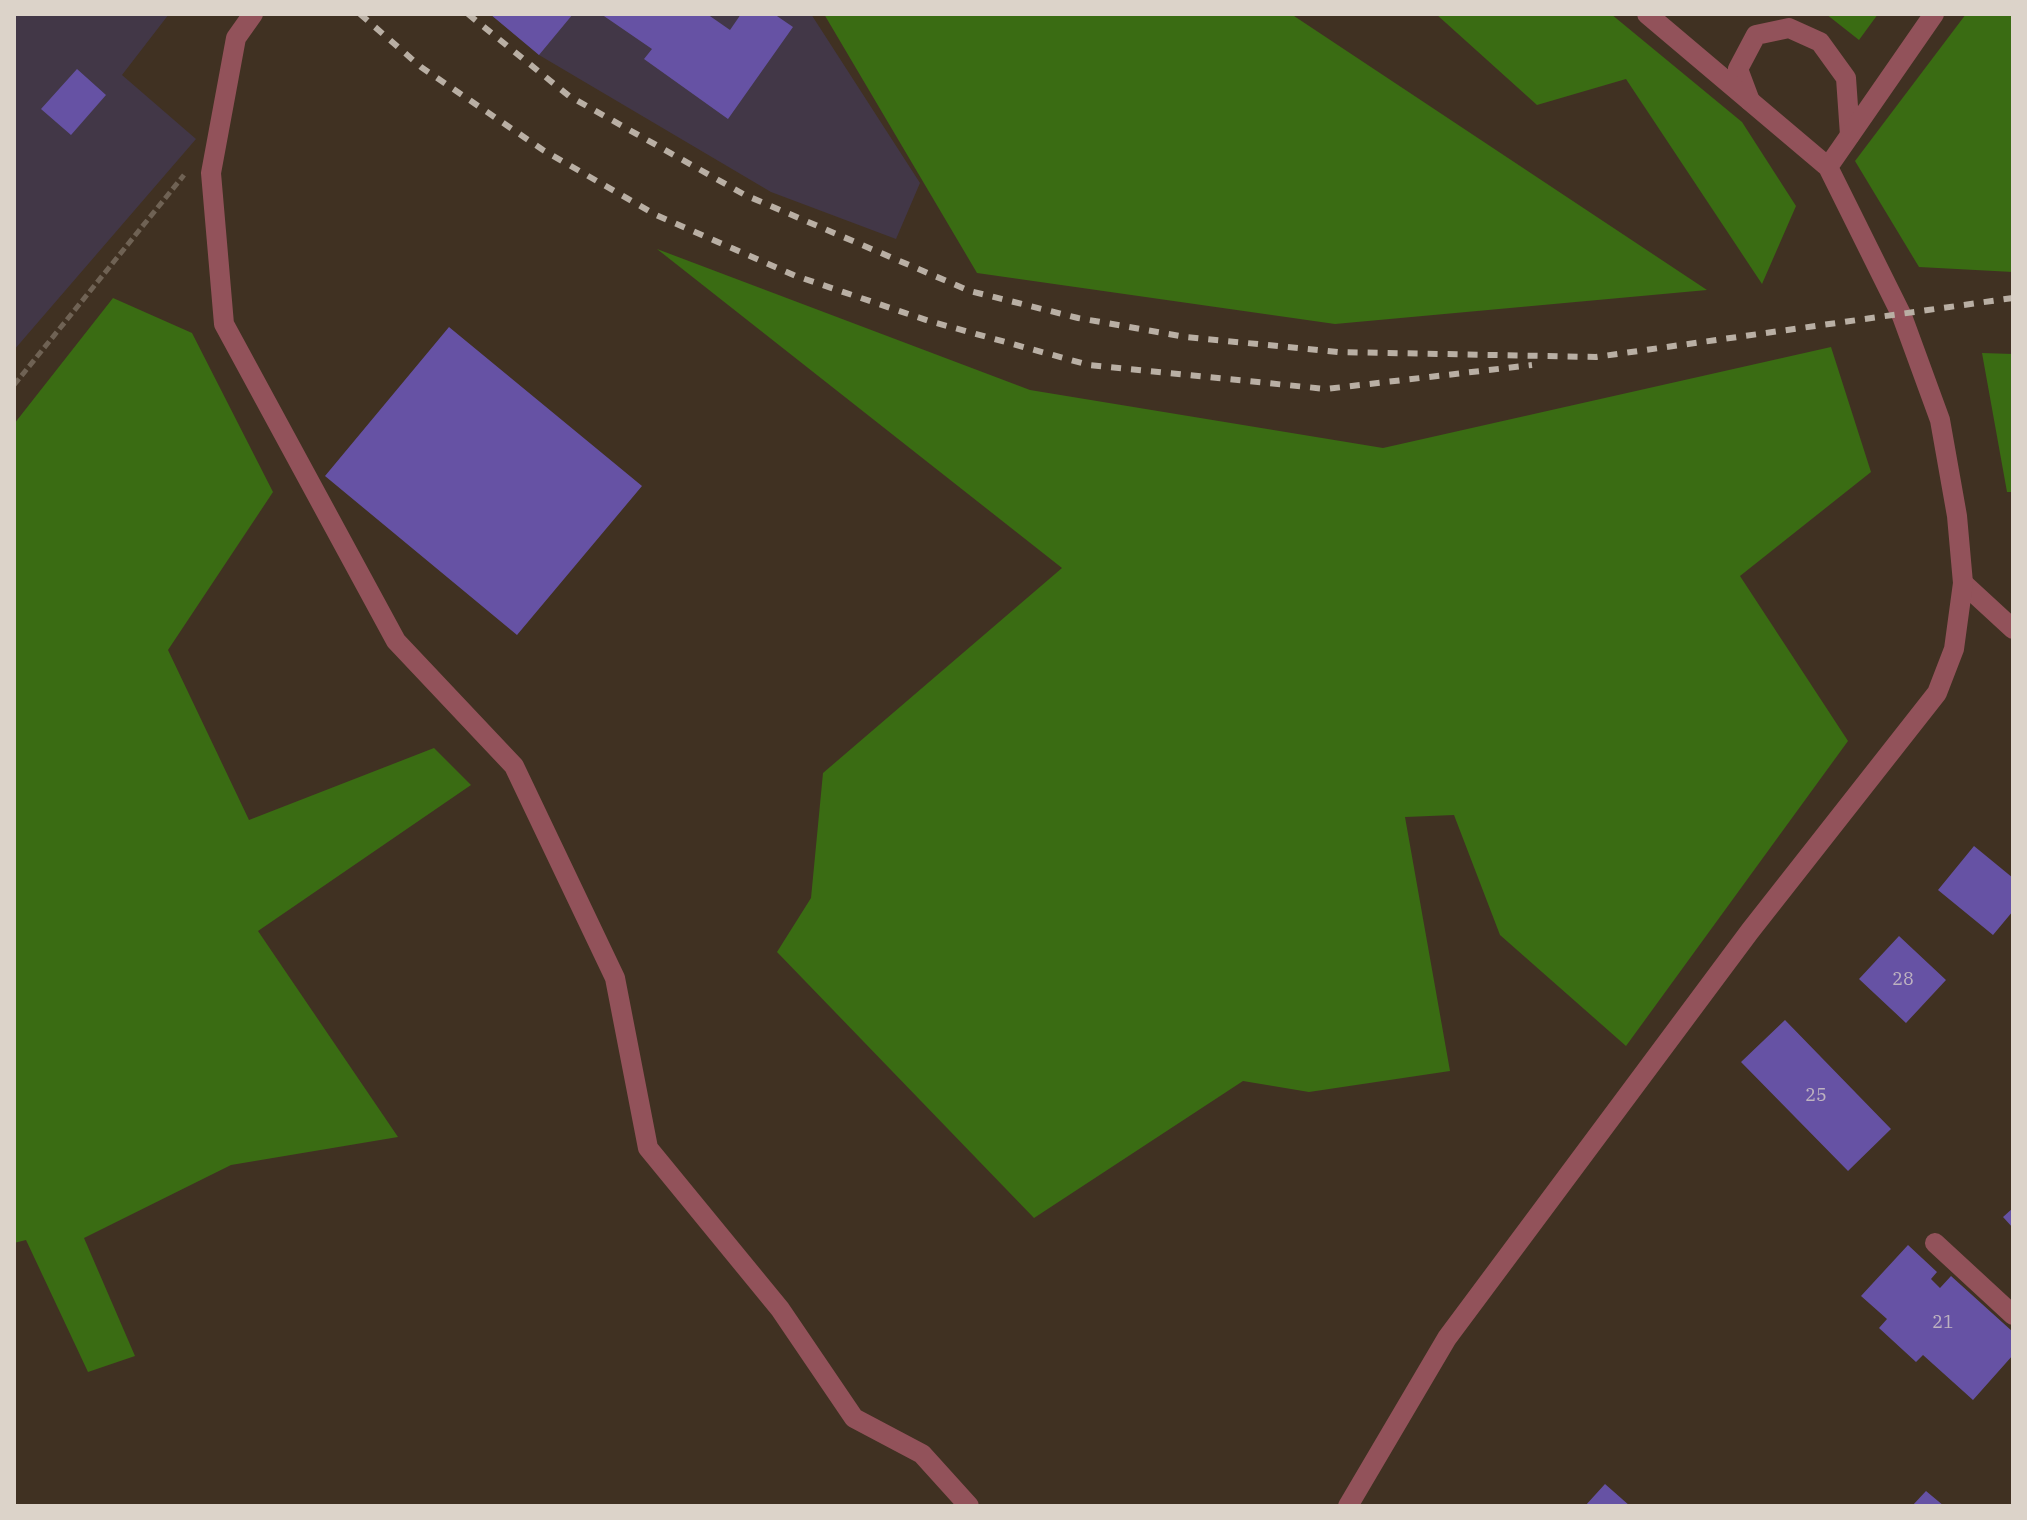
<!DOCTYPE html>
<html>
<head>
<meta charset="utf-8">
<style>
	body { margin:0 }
	#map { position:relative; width:2027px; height:1520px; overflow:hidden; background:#403122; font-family:"IBM Plex Serif",serif }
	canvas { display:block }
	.frame { position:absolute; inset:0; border:16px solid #dcd3c9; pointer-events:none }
</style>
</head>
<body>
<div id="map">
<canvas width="2027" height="1520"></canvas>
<div class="frame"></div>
</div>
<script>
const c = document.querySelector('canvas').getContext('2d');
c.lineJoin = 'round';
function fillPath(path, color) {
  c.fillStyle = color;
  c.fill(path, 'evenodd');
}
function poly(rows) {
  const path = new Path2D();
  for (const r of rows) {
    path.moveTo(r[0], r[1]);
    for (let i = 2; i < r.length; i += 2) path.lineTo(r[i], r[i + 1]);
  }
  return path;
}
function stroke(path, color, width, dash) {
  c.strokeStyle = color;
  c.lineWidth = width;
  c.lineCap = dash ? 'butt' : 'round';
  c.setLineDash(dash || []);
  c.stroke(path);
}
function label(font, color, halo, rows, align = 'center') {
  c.font = font + ' "IBM Plex Serif",serif';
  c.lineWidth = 7;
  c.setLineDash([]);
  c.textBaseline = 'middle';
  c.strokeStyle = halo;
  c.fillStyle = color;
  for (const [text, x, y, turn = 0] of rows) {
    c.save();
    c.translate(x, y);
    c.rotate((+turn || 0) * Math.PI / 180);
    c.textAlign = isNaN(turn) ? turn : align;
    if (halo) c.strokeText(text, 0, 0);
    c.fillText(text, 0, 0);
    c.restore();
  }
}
fillPath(poly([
	[14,14,169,14,122,75,196,139,14,350],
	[490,14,811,14,920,183,896,239,771,192,539,55]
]), '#423747');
fillPath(poly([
	[824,14,1291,14,1707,290,1335,324,977,273],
	[1436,14,1611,14,1742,122,1796,206,1762,284,1626,79,1537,105],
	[1826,14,1878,14,1859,40],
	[1966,14,2013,14,2013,272,1919,267,1855,161],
	[657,249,1030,390,1383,448,1831,347,1871,472,1740,576,1848,741,1626,1046,1500,935,1454,815,1405,817,1450,1071,1309,1092,1243,1081,1034,1218,777,952,811,898,823,773,1062,568],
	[113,298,192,333,273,492,168,650,249,820,434,748,471,785,258,931,398,1137,231,1165,84,1238,135,1356,88,1372,26,1240,14,1243,14,424],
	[1982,353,2013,354,2013,492,2007,492]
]), '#3a6c13');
fillPath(poly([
	[490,14,573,14,539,55],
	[601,14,707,14,730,30,741,14,774,14,793,27,728,119,644,59,652,49],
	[77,69,106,95,71,135,41,109],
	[449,327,642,486,517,635,325,476],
	[1974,846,2013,878,2013,911,1993,935,1938,890],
	[1899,936,1946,980,1906,1023,1859,979],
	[1785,1020,1891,1129,1848,1171,1741,1062],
	[2013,1208,2013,1228,2003,1217],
	[1908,1245,1937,1272,1931,1279,1940,1288,1951,1276,2013,1332,2013,1355,1973,1400,1923,1355,1916,1362,1879,1328,1887,1319,1861,1296],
	[1605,1484,1630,1506,1585,1506],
	[1926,1491,1944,1506,1912,1506]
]), '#6652a4');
stroke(poly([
	[14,385,184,175]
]), '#6f6254', 5, [8, 4]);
stroke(poly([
	[253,14,236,38,211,173,224,324,396,641,514,766,615,978,648,1148,780,1309,854,1418,922,1454,969,1506],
	[1750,101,1738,69,1756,35,1789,28,1820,42,1846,78,1850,135],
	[1963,583,2013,629],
	[1935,1243,2013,1315]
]), '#92525a', 20);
stroke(poly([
	[1828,167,1934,14],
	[1348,1506,1447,1338,1750,931,1937,693,1954,649,1963,583,1957,516,1940,420,1902,316,1828,167,1647,14]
]), '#92525a', 20);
stroke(poly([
	[360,14,421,67,543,150,656,215,796,276,929,321,1089,365,1326,389,1532,365],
	[468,14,569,96,745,195,970,291,1078,318,1186,337,1338,352,1596,357,2013,298]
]), '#b9afa4', 6, [10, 10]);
label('18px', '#beb3c0', null, [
	["28",1903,980],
	["25",1816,1096],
	["21",1943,1323]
]);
</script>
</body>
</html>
